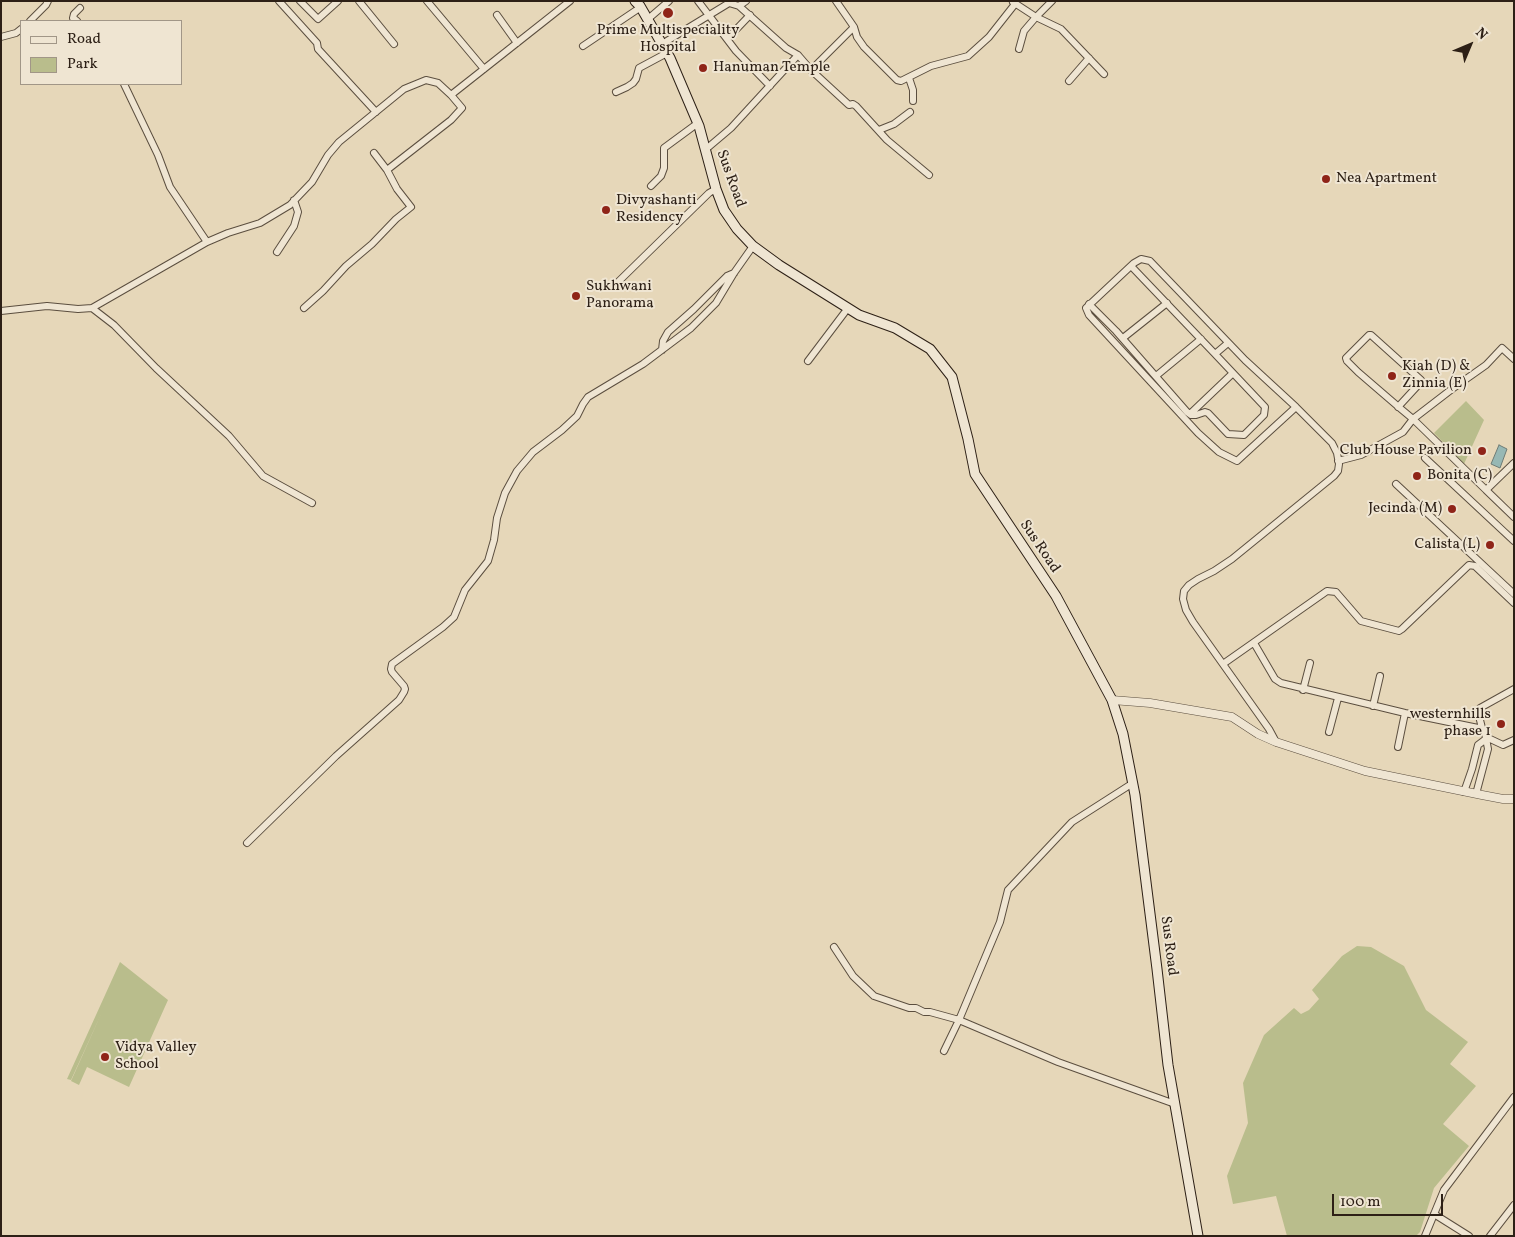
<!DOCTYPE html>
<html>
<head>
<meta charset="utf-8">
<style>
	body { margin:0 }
	#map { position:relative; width:1515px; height:1237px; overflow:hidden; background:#e6d7b9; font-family:Vollkorn,serif }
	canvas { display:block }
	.frame { position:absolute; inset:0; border:2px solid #2d2016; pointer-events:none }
	.legend { position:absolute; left:20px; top:20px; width:162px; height:65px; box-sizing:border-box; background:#efe5d2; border:1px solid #a19687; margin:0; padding:6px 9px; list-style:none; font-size:15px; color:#2d2016 }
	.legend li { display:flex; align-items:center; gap:10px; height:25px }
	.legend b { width:25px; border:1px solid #a19687 }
	.north { position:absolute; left:1445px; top:20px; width:50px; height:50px; -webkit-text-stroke:4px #efe5d2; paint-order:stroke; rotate:45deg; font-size:14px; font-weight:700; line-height:20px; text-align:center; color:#2d2016 }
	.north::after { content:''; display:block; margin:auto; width:18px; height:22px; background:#2d2016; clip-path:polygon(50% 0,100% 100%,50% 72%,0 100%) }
	.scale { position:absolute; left:1332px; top:1194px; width:111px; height:22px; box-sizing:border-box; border:2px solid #2d2016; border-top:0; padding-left:6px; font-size:15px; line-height:18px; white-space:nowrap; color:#2d2016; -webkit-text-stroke:4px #efe5d2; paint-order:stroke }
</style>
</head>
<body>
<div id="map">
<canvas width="1515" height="1237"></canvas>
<div class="frame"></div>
<ul class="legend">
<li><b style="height:6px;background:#efe5d2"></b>Road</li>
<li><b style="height:14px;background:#b9bd8c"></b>Park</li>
</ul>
<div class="north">N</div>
<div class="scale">100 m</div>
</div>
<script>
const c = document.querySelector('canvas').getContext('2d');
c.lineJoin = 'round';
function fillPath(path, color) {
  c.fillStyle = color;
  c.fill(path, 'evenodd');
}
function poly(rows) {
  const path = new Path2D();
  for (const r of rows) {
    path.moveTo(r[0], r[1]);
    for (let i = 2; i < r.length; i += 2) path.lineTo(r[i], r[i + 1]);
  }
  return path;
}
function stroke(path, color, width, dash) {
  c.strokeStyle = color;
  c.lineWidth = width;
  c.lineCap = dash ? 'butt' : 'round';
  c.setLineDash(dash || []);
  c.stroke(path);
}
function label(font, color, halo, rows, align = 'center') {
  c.font = font + ' Vollkorn,serif';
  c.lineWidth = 4;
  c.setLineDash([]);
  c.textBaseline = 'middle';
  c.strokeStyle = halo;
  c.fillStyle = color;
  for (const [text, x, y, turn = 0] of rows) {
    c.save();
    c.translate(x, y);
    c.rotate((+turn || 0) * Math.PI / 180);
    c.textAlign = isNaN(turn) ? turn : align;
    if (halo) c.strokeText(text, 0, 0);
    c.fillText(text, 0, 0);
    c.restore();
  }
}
fillPath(poly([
	[1466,401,1484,420,1464,464,1434,433],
	[1357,946,1371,947,1404,966,1426,1010,1468,1042,1450,1064,1476,1086,1443,1124,1469,1146,1434,1188,1420,1232,1416,1236,1287,1236,1276,1196,1233,1204,1227,1176,1248,1123,1243,1083,1264,1035,1294,1008,1301,1014,1309,1010,1319,999,1312,990,1342,956],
	[120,962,168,1000,129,1087,87,1067,79,1085,71,1081,102,1012,71,1080,67,1079]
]), '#b9bd8c');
const water = poly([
	[1499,445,1507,449,1500,468,1491,464,1499,445]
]);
fillPath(water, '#97b8b4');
stroke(water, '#6d7b75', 1);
const minor = poly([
	[279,1,317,43,318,49,376,112],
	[300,1,318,19,338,1],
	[359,1,394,44],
	[427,1,484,69],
	[698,1,736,51,770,86],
	[1052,1,1036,17,1061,29,1104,74],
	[1013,2,1036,17,1024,31,1019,49],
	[739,6,746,1],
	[497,15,517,43],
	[648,19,669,1],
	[30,21,46,5,48,1],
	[77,21,73,18,74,14,80,8],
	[854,27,857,37,864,47,897,80,901,81,931,66,968,56,989,37,1015,4],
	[1,37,16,33,21,29],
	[727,39,750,15],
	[662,44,729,3,739,6,786,48,798,55],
	[583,46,641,7],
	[811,70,849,105,853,104,856,106,887,140,929,175],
	[909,78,913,90,913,101],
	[1069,81,1089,58],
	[124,84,158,155,170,187,207,242],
	[616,92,627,87,633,83,636,79,639,68,667,53],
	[451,95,570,1],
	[879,130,894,124,910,112],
	[705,150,731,128,798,55,811,70,854,27,836,1],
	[651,186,661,176,664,168,664,148,698,123],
	[277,252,294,226,298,212,294,200],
	[1131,266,1215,354,1228,343],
	[618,282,709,193,716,189],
	[1089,304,1116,331,1187,412,1191,415,1196,415,1205,412,1208,413,1228,434,1244,435,1264,415,1265,407,1215,354],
	[92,308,114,325,156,368,229,436,263,476,312,503],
	[304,308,323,291,346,266,372,244,396,219,411,207,397,189,387,170],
	[1,311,47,306,78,309,92,308,207,242,228,233,260,223,290,205,312,182,328,155,339,142,404,89,426,80,438,83,451,95,462,108,451,120,387,170,374,153],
	[1123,338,1167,303],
	[662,350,663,341,668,332,694,309,727,276,734,273],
	[808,361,848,308],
	[1156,376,1201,339],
	[1398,407,1421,382,1421,380,1371,335,1369,335,1346,358,1347,361,1358,372,1401,409,1413,419,1486,490],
	[1190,414,1233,373],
	[1425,458,1514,541],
	[1338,461,1361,455,1403,432,1413,419,1452,389,1486,365,1502,348,1514,359],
	[1514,463,1486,490,1514,517],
	[1396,484,1514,594],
	[1254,643,1275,679,1281,683,1405,713,1483,729,1485,733,1488,749,1476,794],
	[1223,664,1327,591,1336,592,1361,621,1399,631,1402,629,1469,565,1475,566,1514,603],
	[1303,690,1310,663],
	[1373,706,1380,676],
	[1482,728,1478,712,1480,708,1514,689],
	[1329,732,1338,698],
	[1486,737,1503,745,1514,740],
	[1276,742,1269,729,1193,622,1186,610,1183,599,1184,591,1189,585,1198,579,1214,571,1232,559,1334,476,1338,471,1339,464,1337,453,1332,443,1296,407,1245,360,1150,261,1141,259,1134,263,1086,308,1089,315,1198,433,1219,452,1237,461,1296,407],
	[1398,747,1405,713],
	[1464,792,1472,769,1478,745,1486,739],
	[247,843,336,756,399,700,404,692,405,689,404,686,392,672,391,669,392,664,443,627,454,617,465,590,488,561,494,540,497,518,505,493,517,471,533,452,562,430,577,416,583,404,588,397,643,364,691,328,716,303,734,273,753,246],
	[834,947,853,976,874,996,909,1008,916,1008,924,1012,930,1012,959,1020,1058,1062,1175,1104],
	[944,1051,959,1020,1000,922,1008,890,1072,822,1133,783],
	[1434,1214,1469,1236],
	[1425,1236,1444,1190,1514,1097],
	[1490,1236,1514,1205]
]);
const tertiary = poly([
	[1112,700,1150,703,1232,717,1258,734,1276,742,1365,771,1482,795,1503,799,1514,799]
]);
const secondary = poly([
	[635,1,640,6,670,58,699,126,716,189,724,210,737,229,753,246,779,265,859,315,895,328,930,349,952,377,968,439,975,474,1056,596,1112,700,1123,734,1135,795,1157,969,1168,1065,1198,1236]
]);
stroke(minor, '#5b4e3f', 8);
stroke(tertiary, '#5b4e3f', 9);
stroke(secondary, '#2d2016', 11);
stroke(minor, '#efe5d2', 6);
stroke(tertiary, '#efe5d2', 8);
stroke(secondary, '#efe5d2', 9);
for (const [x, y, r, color] of [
	[668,13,6,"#8f2418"],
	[703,68,5,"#8f2418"],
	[1326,179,5,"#8f2418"],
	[606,210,5,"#8f2418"],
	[576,296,5,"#8f2418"],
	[1392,376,5,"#8f2418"],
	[1482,451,5,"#8f2418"],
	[1417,476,5,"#8f2418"],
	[1452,509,5,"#8f2418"],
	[1490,545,5,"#8f2418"],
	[1501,724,5,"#8f2418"],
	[105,1057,5,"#8f2418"]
]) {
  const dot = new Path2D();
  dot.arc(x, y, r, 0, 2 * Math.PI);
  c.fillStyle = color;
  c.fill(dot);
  stroke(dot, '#efe5d2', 2);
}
label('15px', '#2d2016', '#efe5d2', [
	["Prime Multispeciality",668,31,"center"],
	["Hospital",668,48,"center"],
	["Hanuman Temple",713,68],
	["Nea Apartment",1336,179],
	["Divyashanti",616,201],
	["Residency",616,218],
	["Sukhwani",586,287],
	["Panorama",586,304],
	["Kiah (D) &",1402,367],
	["Zinnia (E)",1402,384],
	["Club House Pavilion",1472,451,"right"],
	["Bonita (C)",1427,476],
	["Jecinda (M)",1442,509,"right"],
	["Calista (L)",1480,545,"right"],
	["westernhills",1491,715,"right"],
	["phase 1",1491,732,"right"],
	["Vidya Valley",115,1048],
	["School",115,1065]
], 'left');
label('15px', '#2d2016', '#efe5d2', [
	["Sus Road",730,179,70],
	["Sus Road",1039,547,56],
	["Sus Road",1168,946,83]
]);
</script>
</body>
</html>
